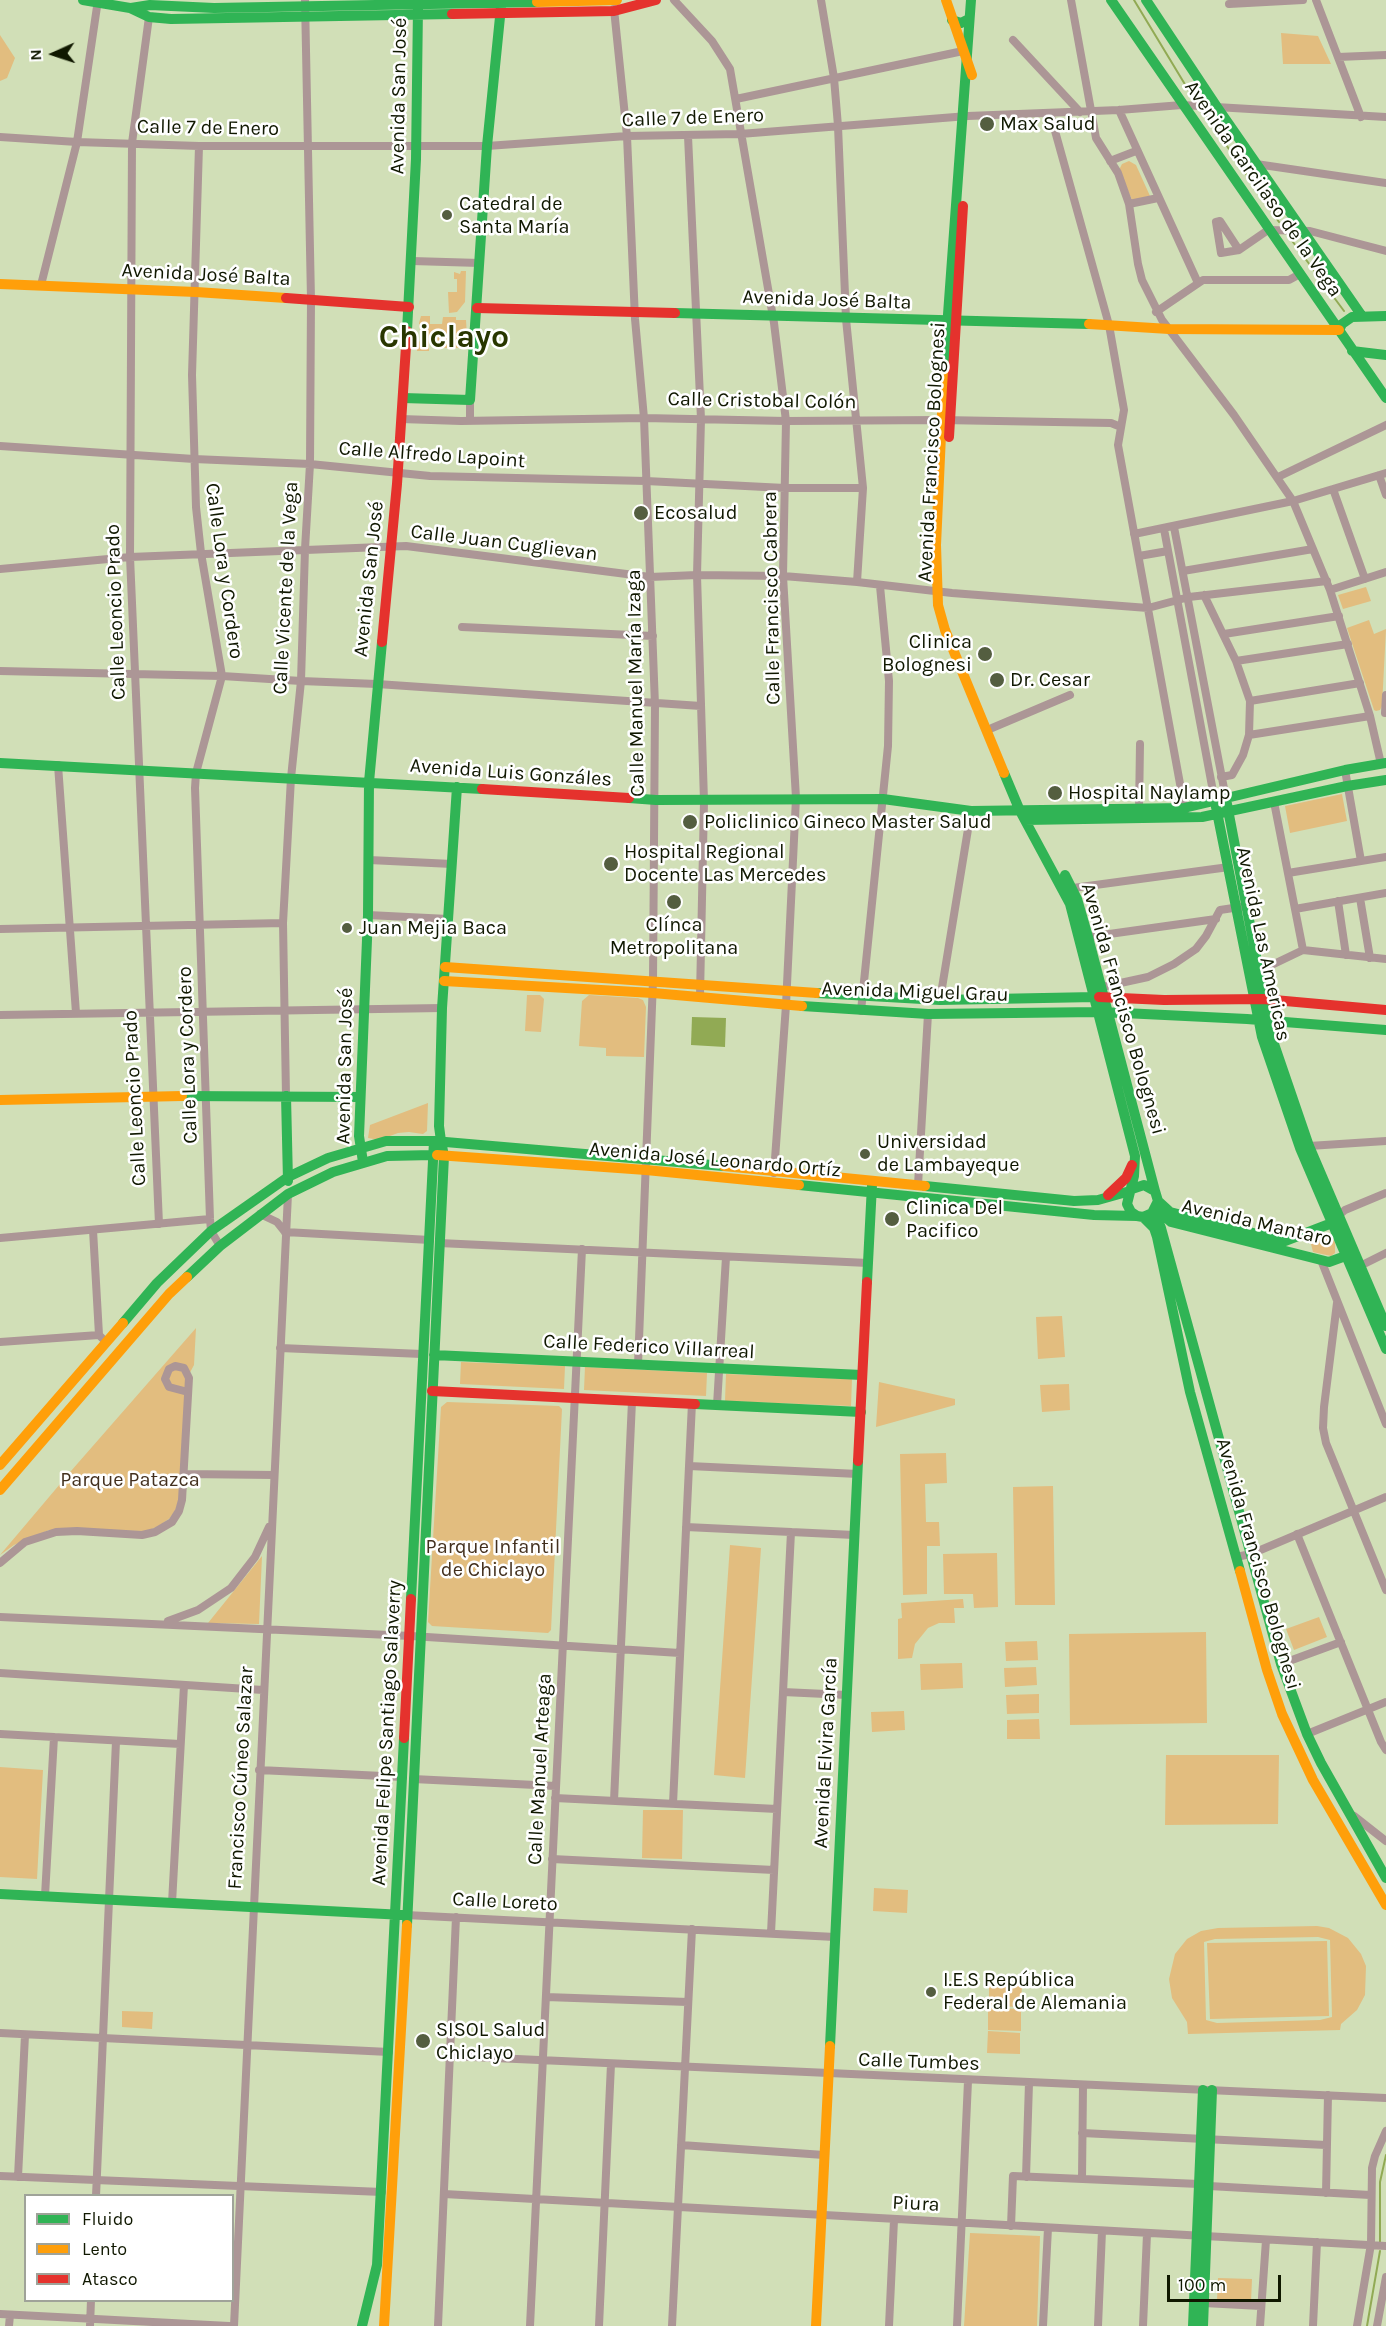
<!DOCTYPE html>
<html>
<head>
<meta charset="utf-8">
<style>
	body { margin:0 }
	#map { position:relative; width:1386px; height:2326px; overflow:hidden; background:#d1dfb7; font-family:Karla,sans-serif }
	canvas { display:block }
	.legend { position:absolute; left:24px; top:2194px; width:210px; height:108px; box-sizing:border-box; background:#fff; border:2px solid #9fa399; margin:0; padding:8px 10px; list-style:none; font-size:18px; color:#101800 }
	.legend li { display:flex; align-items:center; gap:12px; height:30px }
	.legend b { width:30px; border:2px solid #9fa399 }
	.north { position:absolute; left:24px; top:24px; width:60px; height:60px; -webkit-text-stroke:4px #fff; paint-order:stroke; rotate:267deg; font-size:16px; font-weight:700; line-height:24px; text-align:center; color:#101800 }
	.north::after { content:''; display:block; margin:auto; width:21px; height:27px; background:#101800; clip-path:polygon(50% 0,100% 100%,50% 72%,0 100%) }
	.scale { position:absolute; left:1167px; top:2275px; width:114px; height:27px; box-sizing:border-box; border:3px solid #101800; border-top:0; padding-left:8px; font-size:18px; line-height:21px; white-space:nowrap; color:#101800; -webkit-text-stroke:4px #fff; paint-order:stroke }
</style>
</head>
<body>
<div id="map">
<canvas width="1386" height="2326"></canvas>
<ul class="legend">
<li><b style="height:8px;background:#30b455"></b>Fluido</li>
<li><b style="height:8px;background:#ff9f0a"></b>Lento</li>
<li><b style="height:8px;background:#e5322d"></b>Atasco</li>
</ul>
<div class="north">N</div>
<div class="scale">100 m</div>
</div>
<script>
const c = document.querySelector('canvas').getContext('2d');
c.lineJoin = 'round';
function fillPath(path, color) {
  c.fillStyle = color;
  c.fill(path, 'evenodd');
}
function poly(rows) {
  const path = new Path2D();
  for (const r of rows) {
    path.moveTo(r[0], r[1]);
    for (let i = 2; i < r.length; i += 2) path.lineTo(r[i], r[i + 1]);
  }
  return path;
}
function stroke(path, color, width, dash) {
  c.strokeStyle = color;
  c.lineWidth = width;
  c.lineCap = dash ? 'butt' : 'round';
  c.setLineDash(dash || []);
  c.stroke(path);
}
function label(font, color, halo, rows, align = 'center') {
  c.font = font + ' Karla,sans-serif';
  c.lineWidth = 5;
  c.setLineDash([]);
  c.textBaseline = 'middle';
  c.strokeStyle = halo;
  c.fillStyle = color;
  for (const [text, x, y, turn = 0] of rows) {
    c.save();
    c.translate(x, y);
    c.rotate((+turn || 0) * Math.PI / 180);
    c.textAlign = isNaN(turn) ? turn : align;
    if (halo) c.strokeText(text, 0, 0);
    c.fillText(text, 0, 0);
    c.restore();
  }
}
fillPath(poly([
	[1281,33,1318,36,1331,64,1283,64],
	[0,35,15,58,7,78,0,81],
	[1129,161,1136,165,1150,196,1132,200,1119,170,1122,164],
	[461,271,466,271,465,302,457,312,449,313,448,292,457,292,457,279,454,279,454,272,460,274],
	[421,316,430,316,430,324,442,324,443,317,456,317,456,320,466,320,467,336,463,337,463,348,435,348,435,337,429,336,429,351,417,351,417,345,421,339,419,323],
	[1366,587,1371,601,1343,609,1338,595],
	[1369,620,1374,634,1386,629,1382,706,1380,710,1376,711,1374,710,1347,628],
	[1342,794,1347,821,1290,833,1285,806],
	[527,995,540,995,544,999,541,1032,525,1031],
	[589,995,638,998,643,1000,646,1007,644,1057,606,1056,606,1048,579,1046,582,1001],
	[428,1103,427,1131,423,1134,409,1132,398,1133,379,1140,368,1138,370,1125],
	[1328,1234,1335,1242,1335,1253,1331,1256,1313,1252,1311,1244,1313,1240],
	[1062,1316,1065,1357,1038,1359,1036,1317],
	[196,1328,194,1365,186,1380,180,1495,176,1509,170,1518,159,1526,147,1531,49,1530,14,1545,0,1555,71,1471],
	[461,1362,565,1366,564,1389,460,1384],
	[585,1367,707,1373,706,1396,584,1390],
	[726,1374,852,1379,851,1406,725,1401],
	[879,1382,955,1399,955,1405,876,1427],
	[1069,1384,1070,1410,1042,1412,1040,1385],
	[447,1402,559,1406,562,1409,551,1630,548,1633,432,1626,428,1622,441,1407],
	[946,1453,947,1483,925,1484,926,1522,939,1522,940,1546,927,1546,927,1594,903,1595,900,1454],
	[1053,1486,1055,1605,1015,1605,1013,1487],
	[730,1545,761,1548,745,1778,714,1775],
	[997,1553,998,1607,974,1608,973,1594,944,1594,943,1554],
	[262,1556,259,1624,208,1623],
	[963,1599,964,1608,954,1608,955,1623,939,1623,928,1628,915,1644,912,1658,898,1659,898,1619,902,1618,901,1603],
	[1319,1617,1327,1637,1294,1650,1286,1629],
	[1206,1632,1207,1723,1070,1725,1069,1634],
	[1037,1641,1038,1660,1006,1661,1005,1642],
	[962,1663,963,1688,921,1690,920,1664],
	[1036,1667,1037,1685,1005,1687,1004,1668],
	[1039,1694,1039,1713,1007,1714,1006,1695],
	[904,1711,905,1730,872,1732,871,1712],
	[1039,1719,1040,1739,1007,1739,1007,1720],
	[1166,1755,1279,1755,1278,1824,1165,1825],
	[0,1767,43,1770,37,1879,0,1877],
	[643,1810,683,1810,682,1859,642,1858],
	[874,1888,908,1890,907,1913,873,1911],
	[1317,1926,1329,1928,1348,1938,1361,1954,1366,1966,1365,1995,1357,2010,1341,2024,1340,2030,1188,2034,1187,2022,1172,1998,1169,1979,1175,1954,1187,1939,1201,1931,1218,1928],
	[1318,1937,1330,1940,1332,2017,1320,2020,1217,2023,1206,2020,1204,1942,1215,1939],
	[1327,1941,1329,2016,1210,2019,1207,1943],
	[989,1984,1022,1984,1021,2007,989,2006],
	[988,2008,1021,2009,1021,2031,988,2030],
	[122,2011,153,2012,152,2029,122,2027],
	[988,2031,1020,2033,1020,2054,987,2053],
	[970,2233,1040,2236,1037,2326,964,2326],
	[1218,2278,1252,2279,1251,2302,1217,2301]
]), '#e2bd7f');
fillPath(poly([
	[692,1017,726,1018,725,1047,691,1045]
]), '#91aa54');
stroke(poly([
	[1134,0,1192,96],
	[1205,114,1279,222],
	[1290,238,1344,311],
	[1380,2243,1380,2182,1386,2155],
	[1367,2326,1380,2251]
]), '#91aa54', 2);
stroke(poly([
	[674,0,712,41,730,69,774,323,786,421,783,576,796,798,786,1005,774,1173],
	[821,0,834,78,838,126,846,319,863,488,857,582],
	[1071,0,1096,138,1118,173,1129,204,1138,264,1142,280,1162,320,1234,415,1293,501,1330,590,1370,716,1381,764],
	[1316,0,1361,117],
	[1229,4,1303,0],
	[614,9,627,136,635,319,644,418,655,705,653,981,638,1365],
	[149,17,132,143,130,557,159,1224],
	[1013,40,1080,112],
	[1338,57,1386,55],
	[736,99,963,51],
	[1119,110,1198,283],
	[1050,113,1109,325,1124,410,1118,445,1185,811],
	[688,136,701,419,697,575,704,801,700,996],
	[0,137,77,142,199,146,487,146,627,136,740,134,968,116,1119,110,1182,105,1386,117],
	[199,146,192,375,196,507,201,553,222,676,196,773,195,788,210,1219,211,1231,220,1246],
	[1110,161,1136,151],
	[1256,164,1386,183],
	[1129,204,1158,198],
	[1216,222,1221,253,1239,250,1268,230,1310,231,1386,251],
	[1216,222,1220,221,1239,250],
	[412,261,480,263],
	[41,285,77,142,98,0],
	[1156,312,1203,280,1289,280,1300,274],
	[470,400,470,420],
	[401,419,461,421,644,418,786,421,941,420,1111,423,1121,427],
	[0,446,194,459,310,464,430,476,646,481,785,488,863,488],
	[1379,475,1386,495],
	[1278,477,1386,425],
	[1333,489,1365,579],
	[1174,527,1226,799],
	[1164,529,1215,802],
	[1134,534,1293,501,1386,473],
	[1139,556,1168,551],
	[0,569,130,557,406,546,650,577,697,575,783,576,857,582,952,593,1148,608,1189,597,1327,581],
	[1183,571,1313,549],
	[1330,590,1386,572],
	[1204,595,1236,661,1250,701,1249,735,1243,755,1232,775,1221,777],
	[462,627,653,636],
	[1224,634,1339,616],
	[1236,661,1348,644],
	[0,671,222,676,301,681,377,684,701,706],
	[1250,701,1360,683],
	[1385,713,1386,695],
	[992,728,1070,695],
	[1249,735,1370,716],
	[58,765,76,1013],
	[1345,770,1361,861],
	[1274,802,1303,950],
	[1139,811,1140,744],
	[369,860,452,864],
	[1288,873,1386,857],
	[1073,888,1229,867],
	[1360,898,1370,958],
	[1338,901,1346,955],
	[1295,909,1386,893],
	[368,915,448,919],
	[0,929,283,923],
	[1088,937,1216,919],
	[1255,973,1303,950,1386,959],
	[1102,987,1148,977,1174,964,1196,949,1206,936,1220,910,1240,907],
	[940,1000,971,811],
	[861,1011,888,746,889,681,880,586],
	[0,1015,442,1008],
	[286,1096,283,923,291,778,301,681,305,549,310,464,311,299,305,0],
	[1309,1146,1386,1141],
	[918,1185,928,1014],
	[260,1214,277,1222,285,1232],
	[1338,1216,1345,1210,1386,1193],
	[93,1230,99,1335,106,1342],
	[285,1232,430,1240],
	[0,1238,210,1219],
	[439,1243,868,1263],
	[1321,1260,1386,1424],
	[1360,1266,1386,1253],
	[1337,1303,1324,1407,1323,1428,1326,1443,1386,1590],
	[0,1342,99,1335],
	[280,1348,422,1354],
	[717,1405,726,1257],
	[689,1466,858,1474],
	[184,1474,274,1475],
	[686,1527,854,1535],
	[1297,1534,1381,1742,1386,1750],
	[1236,1557,1251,1554,1386,1497],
	[0,1563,25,1542,56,1532,77,1531,142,1535,155,1532,172,1522,179,1511,182,1500,189,1378,184,1368,175,1366,169,1369,165,1379,169,1387,188,1392],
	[0,1617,411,1636,680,1653],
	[168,1621,198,1610,231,1588,255,1557,269,1527],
	[1281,1664,1341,1642],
	[0,1673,263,1690],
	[783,1692,847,1695],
	[0,1734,180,1744],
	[1307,1734,1386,1702],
	[259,1770,403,1777],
	[413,1779,556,1786],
	[555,1798,777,1809],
	[614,1801,632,1401],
	[673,1804,692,1403],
	[1354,1816,1386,1841],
	[552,1859,774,1870],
	[45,1896,54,1737],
	[172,1903,184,1685],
	[406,1915,835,1937],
	[771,1933,791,1532],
	[546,1997,688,2002],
	[0,2033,389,2052],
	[450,2056,1386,2098],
	[1082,2133,1326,2145],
	[681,2145,824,2155],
	[0,2176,382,2192],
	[18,2177,25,2035],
	[1026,2177,1029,2083],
	[1082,2179,1083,2085],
	[1209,2186,1370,2195],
	[1326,2193,1328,2095],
	[444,2194,1386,2246],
	[96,2196,116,1741],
	[1011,2226,1013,2176,1199,2184],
	[1204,2303,1261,2306],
	[0,2314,229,2326],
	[9,2326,10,2315],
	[90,2326,91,2300],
	[234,2326,288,1194],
	[438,2326,456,1917],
	[530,2326,582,1249],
	[599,2326,611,2064],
	[672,2326,692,1929],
	[889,2326,894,2220],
	[957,2326,968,2081],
	[1043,2326,1048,2228],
	[1098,2326,1102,2231],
	[1143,2326,1147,2234],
	[1260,2326,1266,2240],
	[1313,2326,1317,2242],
	[1357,2326,1371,2244,1372,2168,1375,2156,1386,2131],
	[1377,2326,1386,2277]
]), '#ac9696', 8);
stroke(poly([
	[83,0,130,8,149,17,171,19,452,14],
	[1111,0,1386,398],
	[1146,0,1217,107,1362,316],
	[131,8,150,5,214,8,537,2],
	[952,20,961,23,969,19],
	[675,313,1089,324],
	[1339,330,1342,324,1352,317,1386,316],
	[407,331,416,159,418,7],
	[1352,351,1386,355],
	[944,369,971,0],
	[403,398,470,400,487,146,501,7],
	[0,763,482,789],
	[1004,773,1020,811,1070,904,1135,1156,1134,1176,1127,1204,1131,1212,1137,1216,1143,1217,1152,1213,1158,1201,1155,1191,1144,1185,1132,1189],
	[629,798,656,800,883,799,971,811,1184,808,1345,770,1386,763],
	[1226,799,1271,1035,1309,1146,1386,1326],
	[1215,802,1262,1037,1300,1148,1386,1349],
	[1025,820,1202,817,1347,786,1386,780],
	[1065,875,1077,899,1088,937,1155,1191],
	[817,993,940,1000,1095,997],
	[802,1006,928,1014,1099,1012],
	[1103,1012,1247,1019,1386,1030],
	[182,1096,360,1097],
	[286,1096,288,1181],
	[441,1141,439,1126,442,1008,457,787],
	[363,1162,359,1136,368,915,369,782,382,642],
	[799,1185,1094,1215,1137,1216],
	[925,1186,1074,1201,1098,1200,1130,1191],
	[1158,1201,1170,1212,1285,1241,1332,1223,1336,1218],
	[1156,1209,1171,1222,1329,1262,1351,1254],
	[1154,1211,1161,1228,1281,1664,1307,1734,1321,1763,1386,1878],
	[1143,1217,1154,1228,1157,1237,1190,1392,1240,1571],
	[187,1277,220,1246,288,1194,333,1172,387,1156,433,1155],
	[867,1282,872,1185],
	[123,1323,157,1283,211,1231,288,1177,328,1158,386,1141,434,1141],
	[434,1355,862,1375],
	[695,1404,861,1412],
	[411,1599,434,1141,724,1166],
	[0,1894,404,1915],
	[407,1925,444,1156,441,1141],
	[830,2046,858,1461],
	[362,2326,377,2265,404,1738],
	[1193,2326,1203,2090],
	[1203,2326,1212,2090]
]), '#30b455', 10);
stroke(poly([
	[946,0,972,75],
	[537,2,617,0],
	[0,284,196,292,286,298],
	[1089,324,1169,329,1339,330],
	[944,369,936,545,938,605,945,630,1004,773],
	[445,967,817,993],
	[444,981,653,993,802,1006],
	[0,1100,182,1096],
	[437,1155,646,1170,799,1185],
	[724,1166,925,1186],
	[0,1465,123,1323],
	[0,1490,169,1294,187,1277],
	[1240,1571,1267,1670,1282,1714,1313,1780,1386,1905],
	[384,2326,407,1925],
	[816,2326,830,2046]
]), '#ff9f0a', 10);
stroke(poly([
	[452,14,614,11,656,0],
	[286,298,409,307],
	[477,308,675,313],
	[949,437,963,206],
	[382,642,397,484,407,331],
	[482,789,629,798],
	[1099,997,1164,1000,1263,999,1386,1010],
	[1108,1195,1126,1178,1132,1165],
	[432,1391,695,1404],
	[858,1461,867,1282],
	[404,1738,411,1599]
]), '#e5322d', 10);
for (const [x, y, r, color] of [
	[987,124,8,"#545e40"],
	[447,215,6,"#545e40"],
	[641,513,8,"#545e40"],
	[985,654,8,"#545e40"],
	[997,680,8,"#545e40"],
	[1055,793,8,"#545e40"],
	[690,822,8,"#545e40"],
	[611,864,8,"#545e40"],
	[674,902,8,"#545e40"],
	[347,928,6,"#545e40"],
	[865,1154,6,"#545e40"],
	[892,1219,8,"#545e40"],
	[931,1992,6,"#545e40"],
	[423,2041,8,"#545e40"]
]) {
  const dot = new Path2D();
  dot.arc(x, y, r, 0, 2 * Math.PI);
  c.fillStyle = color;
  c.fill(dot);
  stroke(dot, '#fff', 2);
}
label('20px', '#101800', '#fff', [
	["Avenida San José",399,96,-89],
	["Calle 7 de Enero",693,118,-2],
	["Calle 7 de Enero",208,128,1],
	["Avenida Garcilaso de la Vega",1263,189,55],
	["Avenida José Balta",206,275,3],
	["Avenida José Balta",827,300,2],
	["Calle Cristobal Colón",762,401,1],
	["Avenida Francisco Bolognesi",932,452,-87],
	["Calle Alfredo Lapoint",432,455,4],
	["Calle Juan Cuglievan",504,543,7],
	["Calle Lora y Cordero",224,571,82],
	["Avenida San José",369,579,-84],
	["Calle Vicente de la Vega",286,588,-87],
	["Calle Francisco Cabrera",772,598,-91],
	["Calle Leoncio Prado",116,612,-92],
	["Calle Manuel María Izaga",636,683,-91],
	["Avenida Luis Gonzáles",511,773,4],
	["Avenida Las Americas",1263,944,78],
	["Avenida Miguel Grau",915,992,2],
	["Avenida Francisco Bolognesi",1123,1009,74],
	["Calle Lora y Cordero",188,1055,-92],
	["Avenida San José",345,1066,-89],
	["Calle Leoncio Prado",135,1098,-93],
	["Avenida José Leonardo Ortíz",715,1160,5],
	["Avenida Mantaro",1257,1223,13],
	["Calle Federico Villarreal",649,1347,3],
	["Avenida Francisco Bolognesi",1258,1564,74],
	["Avenida Felipe Santiago Salaverry",387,1733,-87],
	["Avenida Elvira García",826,1753,-87],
	["Calle Manuel Arteaga",540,1769,-87],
	["Francisco Cúneo Salazar",241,1778,-87],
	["Calle Loreto",505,1902,3],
	["Calle Tumbes",919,2062,2],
	["Piura",916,2204,3]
]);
label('20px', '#101800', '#fff', [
	["Max Salud",1000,124],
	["Catedral de",459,204],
	["Santa María",459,227],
	["Ecosalud",654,513],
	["Clinica",972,642,"right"],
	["Bolognesi",972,665,"right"],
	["Dr. Cesar",1010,680],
	["Hospital Naylamp",1068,793],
	["Policlinico Gineco Master Salud",704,822],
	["Hospital Regional",624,852],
	["Docente Las Mercedes",624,875],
	["Clínca",674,925,"center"],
	["Metropolitana",674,948,"center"],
	["Juan Mejia Baca",359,928],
	["Universidad",877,1142],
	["de Lambayeque",877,1165],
	["Clinica Del",906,1208],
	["Pacifico",906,1231],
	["I.E.S República",943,1980],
	["Federal de Alemania",943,2003],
	["SISOL Salud",436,2030],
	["Chiclayo",436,2053]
], 'left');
label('20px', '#43301e', '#fff', [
	["Parque Patazca",130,1480],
	["Parque Infantil",493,1547],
	["de Chiclayo",493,1570]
]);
label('bold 32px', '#283600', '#fff', [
	["Chiclayo",444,338]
]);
</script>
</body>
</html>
